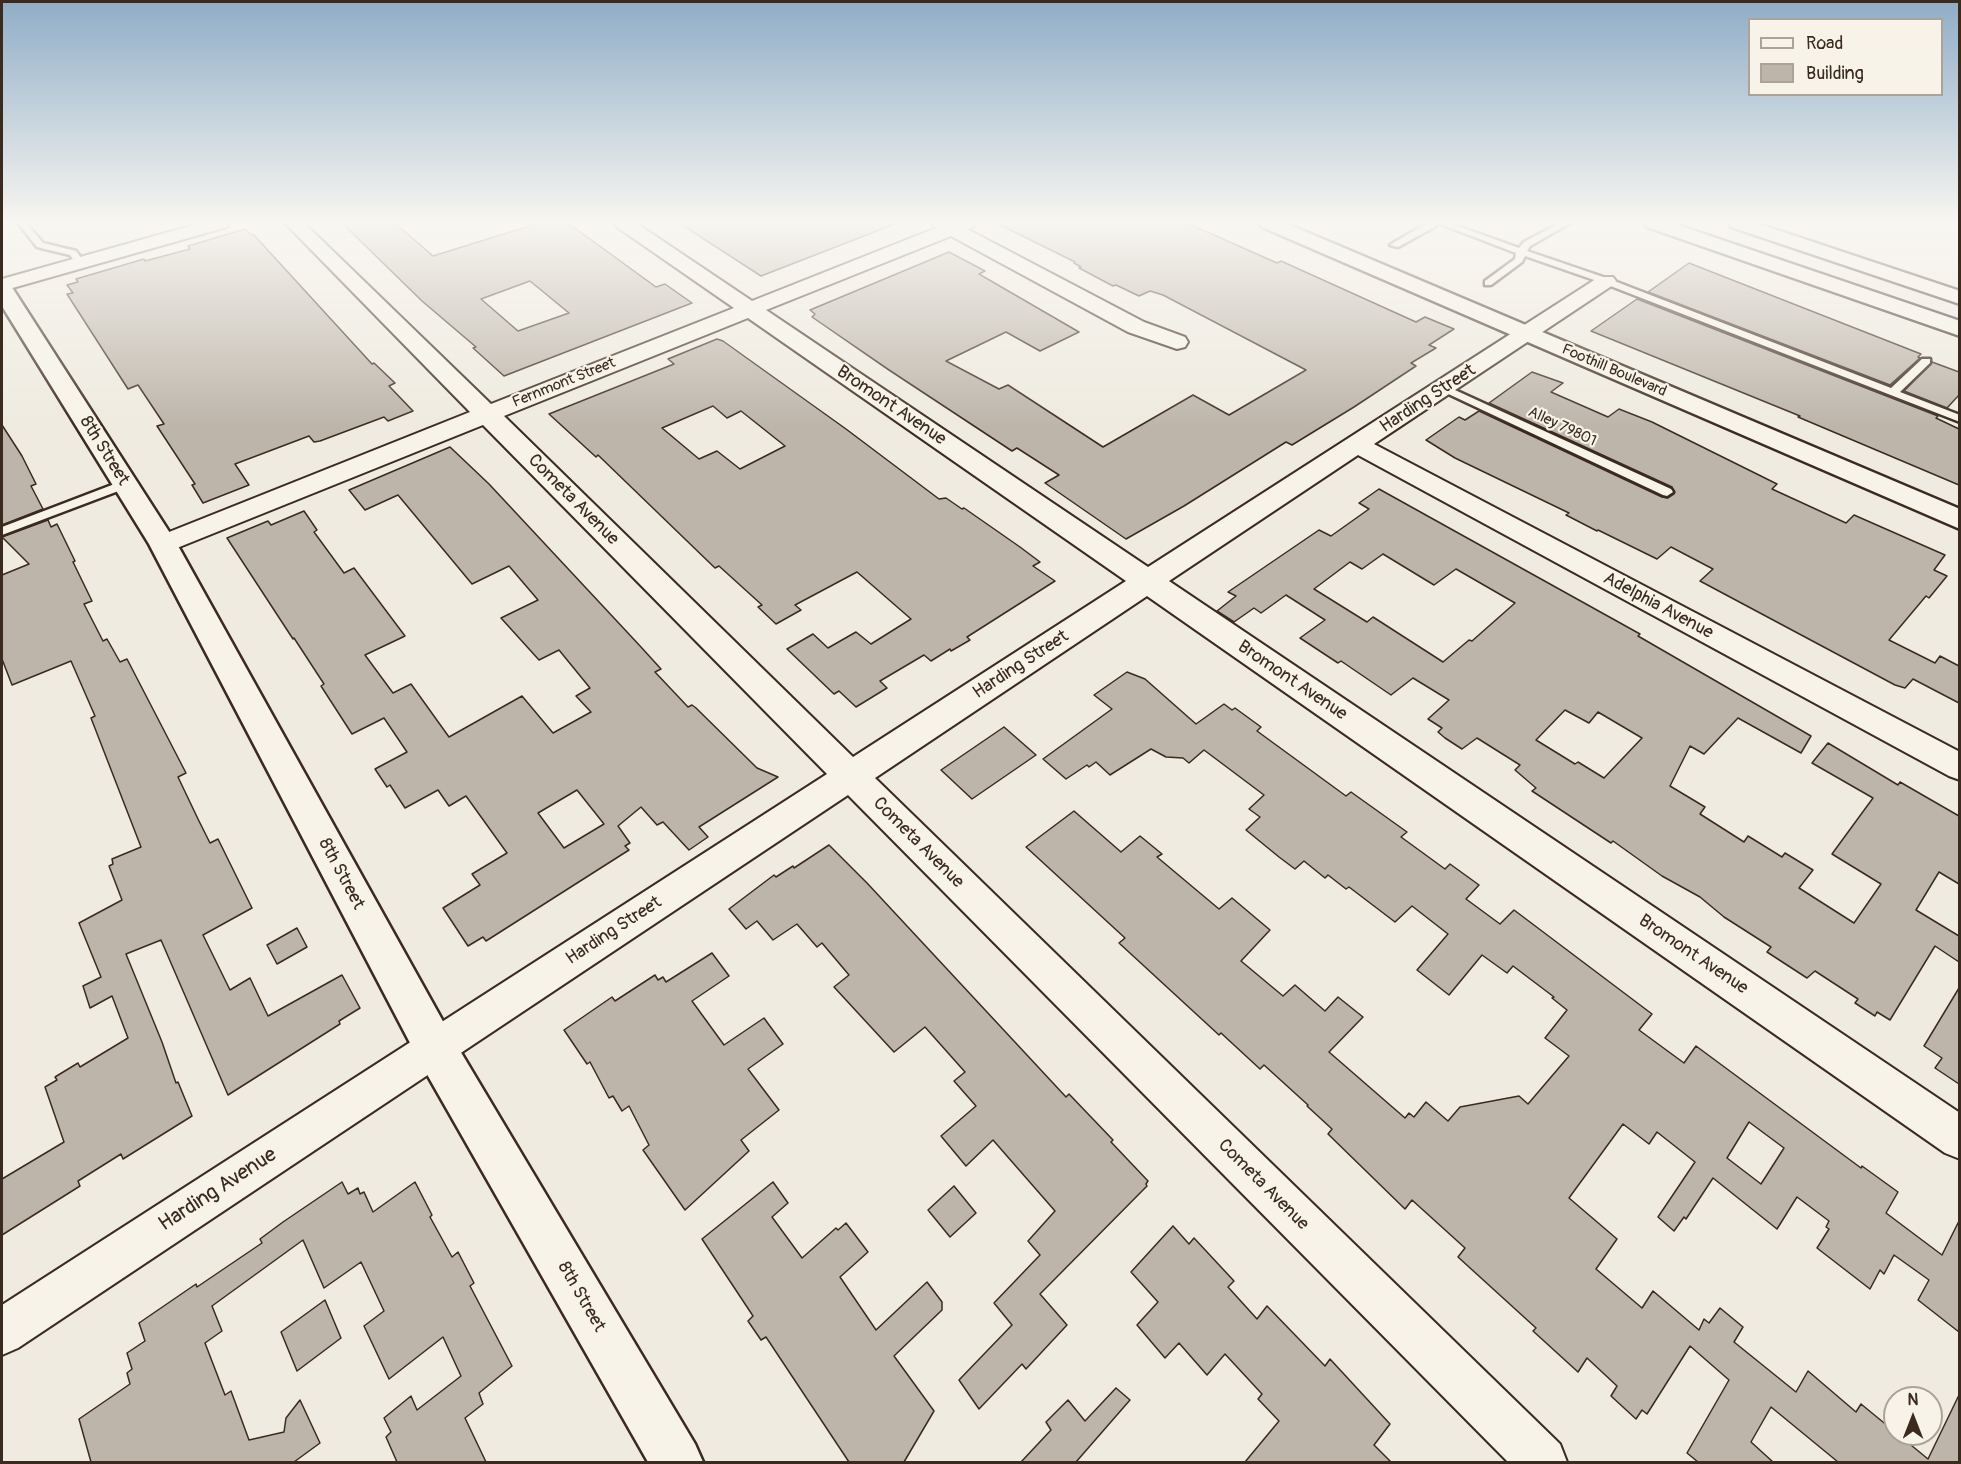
<!DOCTYPE html>
<html>
<head>
<meta charset="utf-8">
<style>
	body { margin:0 }
	#map { position:relative; width:1961px; height:1464px; overflow:hidden; background:#efebe0; font-family:Pangolin,sans-serif }
	canvas { display:block }
	.frame { position:absolute; inset:0; border:3px solid #3b2a1e; pointer-events:none }
	.legend { position:absolute; left:1748px; top:18px; width:195px; height:78px; box-sizing:border-box; background:#f7f3e8; border:2px solid #aca397; margin:0; padding:8px 10px; list-style:none; font-size:18px; color:#3b2a1e }
	.legend li { display:flex; align-items:center; gap:12px; height:30px }
	.legend b { width:30px; border:2px solid #aca397 }
	.north { position:absolute; left:1883px; top:1386px; width:60px; height:60px; box-sizing:border-box; background:#f7f3e8; border:2px solid #aca397; border-radius:50%; rotate:0deg; font-size:16px; font-weight:700; line-height:24px; text-align:center; color:#3b2a1e }
	.north::after { content:''; display:block; margin:auto; width:21px; height:27px; background:#3b2a1e; clip-path:polygon(50% 0,100% 100%,50% 72%,0 100%) }
</style>
</head>
<body>
<div id="map">
<canvas width="1961" height="1464"></canvas>
<div class="frame"></div>
<ul class="legend">
<li><b style="height:8px;background:#f7f3e8"></b>Road</li>
<li><b style="height:16px;background:#bdb5aa"></b>Building</li>
</ul>
<div class="north">N</div>
</div>
<script>
const c = document.querySelector('canvas').getContext('2d');
c.lineJoin = 'round';
function fillPath(path, color) {
  c.fillStyle = color;
  c.fill(path, 'evenodd');
}
function poly(rows) {
  const path = new Path2D();
  for (const r of rows) {
    path.moveTo(r[0], r[1]);
    for (let i = 2; i < r.length; i += 2) path.lineTo(r[i], r[i + 1]);
  }
  return path;
}
function stroke(path, color, width, dash) {
  c.strokeStyle = color;
  c.lineWidth = width;
  c.lineCap = dash ? 'butt' : 'round';
  c.setLineDash(dash || []);
  c.stroke(path);
}
function label(font, color, halo, rows, align = 'center') {
  c.font = font + ' Pangolin,sans-serif';
  c.lineWidth = 4.5;
  c.setLineDash([]);
  c.textBaseline = 'middle';
  c.strokeStyle = halo;
  c.fillStyle = color;
  for (const [text, x, y, turn = 0] of rows) {
    c.save();
    c.translate(x, y);
    c.rotate((+turn || 0) * Math.PI / 180);
    c.textAlign = isNaN(turn) ? turn : align;
    if (halo) c.strokeText(text, 0, 0);
    c.fillText(text, 0, 0);
    c.restore();
  }
}
const building = poly([
	[342,223,395,223,433,256,539,223,568,223,656,287,665,284,692,303,504,376,473,348,476,347,422,301,342,223],
	[530,281,569,313,518,331,481,299,530,281],
	[679,223,895,223,895,224,761,276,679,223],
	[996,223,1187,223,1277,263,1281,261,1416,322,1425,317,1454,329,1429,345,1436,348,1411,363,1416,366,1354,407,1292,445,1286,442,1184,506,1126,539,1045,483,1059,475,1017,448,1012,451,889,370,812,317,815,314,810,310,949,252,985,271,979,274,1079,332,1040,351,1006,332,946,361,999,389,1008,385,1103,447,1193,395,1229,415,1306,370,1163,295,1150,291,1139,296,1116,285,1113,286,1079,268,1081,267,1074,263,1075,262,996,223],
	[245,229,251,235,253,234,372,364,374,363,395,383,389,386,413,411,388,421,384,417,320,441,314,442,309,436,235,464,249,485,203,503,192,485,195,484,157,426,164,424,138,385,128,389,67,294,73,293,67,285,78,282,76,279,144,259,145,261,190,249,188,246,245,229],
	[1689,263,1921,354,1918,357,1920,358,1890,385,1648,292,1689,263],
	[1637,299,1938,416,1936,418,1959,429,1959,485,1798,417,1800,416,1591,331,1637,299],
	[717,339,723,341,846,429,939,499,946,498,962,509,964,508,1020,547,1040,562,1033,566,1055,581,967,637,970,640,951,651,950,649,931,661,924,655,880,681,887,688,856,707,839,691,834,694,787,649,813,634,828,648,856,632,871,644,911,619,857,572,795,605,801,610,776,624,758,607,762,605,719,566,715,568,598,455,596,457,549,414,674,364,668,359,717,339],
	[713,406,727,418,741,411,785,446,740,469,717,451,699,459,662,428,713,406],
	[1932,362,1959,372,1959,395,1947,408,1904,391,1932,362],
	[1532,372,1563,383,1551,392,1608,417,1619,409,1652,422,1777,484,1772,489,1846,523,1854,515,1945,555,1934,570,1947,576,1929,598,1926,596,1889,640,1935,663,1940,656,1959,666,1959,703,1913,679,1905,688,1895,685,1700,581,1713,569,1671,547,1657,559,1598,530,1597,531,1566,515,1569,513,1455,458,1426,440,1459,417,1465,420,1479,411,1662,497,1668,498,1674,494,1672,487,1489,403,1532,372],
	[2,425,22,456,36,484,31,486,43,509,2,525,2,425],
	[450,447,489,484,641,647,661,669,655,672,688,707,692,705,696,708,757,768,778,777,699,827,708,837,689,850,663,822,657,825,641,807,618,826,630,843,625,846,629,850,486,941,483,937,468,946,443,908,480,885,472,874,507,853,466,796,449,806,438,790,405,808,390,785,387,787,375,769,407,752,384,718,352,734,321,686,324,684,294,638,293,639,227,538,268,521,271,525,304,511,317,530,314,532,344,573,354,568,405,636,365,655,393,693,411,684,449,737,522,696,553,733,591,712,576,696,590,688,559,650,539,660,501,618,538,600,509,566,472,584,398,495,365,510,349,490,450,447],
	[577,790,604,824,564,848,538,813,577,790],
	[1379,489,1640,634,1638,636,1811,736,1801,753,1738,718,1704,754,1690,746,1670,786,1705,807,1700,814,1744,842,1748,836,1782,857,1785,853,1813,870,1799,888,1854,923,1881,884,1832,854,1873,798,1812,763,1828,743,1898,785,1900,782,1959,816,1959,884,1939,872,1916,910,1959,936,1959,962,1935,946,1890,1020,1877,1012,1875,1016,1855,1003,1858,999,1815,971,1807,978,1767,952,1771,947,1724,917,1700,897,1662,876,1613,841,1611,843,1532,791,1536,788,1515,770,1520,765,1477,738,1462,749,1445,738,1438,732,1442,728,1428,719,1449,700,1413,678,1391,695,1341,661,1338,663,1300,638,1325,620,1286,595,1261,613,1254,608,1234,622,1217,611,1236,596,1228,592,1319,530,1331,536,1369,509,1359,503,1379,489],
	[1383,554,1434,585,1456,569,1515,603,1472,641,1469,640,1443,662,1373,617,1367,622,1314,589,1350,562,1362,569,1383,554],
	[1565,710,1589,723,1598,712,1642,738,1604,778,1578,762,1575,764,1536,740,1565,710],
	[48,520,51,527,57,524,75,561,73,562,92,601,84,604,103,641,107,639,120,662,127,659,186,773,178,777,198,819,210,843,218,839,252,908,203,935,230,990,250,978,268,1016,342,975,360,1008,339,1021,340,1024,228,1095,161,940,126,954,162,1042,176,1083,178,1082,192,1116,123,1159,121,1154,78,1181,80,1186,2,1235,2,1179,64,1142,45,1087,57,1080,55,1077,78,1063,80,1067,128,1038,112,996,90,1008,83,986,101,977,79,923,122,900,109,866,113,864,112,859,141,847,91,718,95,716,71,661,12,685,2,659,2,575,29,564,2,537,48,520],
	[1127,672,1145,679,1196,724,1224,704,1232,710,1235,708,1261,727,1257,731,1346,796,1351,792,1407,832,1401,837,1445,869,1450,864,1479,885,1466,899,1500,924,1514,910,1652,1014,1639,1030,1684,1063,1696,1046,1861,1168,1862,1166,1898,1192,1886,1213,1942,1255,1959,1221,1959,1332,1918,1300,1929,1280,1894,1255,1884,1274,1880,1270,1870,1289,1817,1248,1829,1229,1826,1227,1829,1221,1797,1197,1777,1229,1713,1178,1686,1219,1684,1217,1674,1231,1658,1217,1695,1162,1657,1132,1649,1144,1623,1124,1569,1198,1617,1239,1596,1269,1642,1308,1653,1291,1699,1330,1704,1319,1709,1323,1720,1308,1743,1327,1734,1342,1796,1392,1808,1371,1856,1412,1861,1404,1928,1459,1959,1395,1959,1462,1838,1462,1771,1407,1751,1442,1773,1462,1698,1462,1687,1453,1729,1380,1690,1346,1647,1414,1642,1410,1636,1419,1611,1396,1617,1386,1587,1358,1578,1372,1533,1331,1536,1328,1458,1257,1465,1248,1412,1200,1405,1209,1328,1134,1332,1129,1307,1106,1308,1105,1264,1065,1260,1069,1221,1033,1219,1035,1119,943,1125,938,1026,847,1074,811,1121,852,1140,836,1162,854,1157,857,1219,909,1232,898,1270,930,1241,961,1283,996,1295,985,1325,1011,1338,997,1363,1017,1329,1052,1405,1118,1409,1113,1414,1117,1426,1102,1448,1121,1460,1107,1519,1096,1528,1104,1569,1056,1545,1038,1567,1010,1552,998,1554,997,1513,966,1507,973,1482,955,1449,995,1417,970,1448,934,1412,906,1395,922,1349,887,1346,889,1328,875,1325,878,1304,861,1295,869,1279,857,1246,830,1260,817,1249,809,1264,795,1204,750,1189,763,1183,758,1166,757,1151,749,1110,775,1096,762,1089,767,1087,765,1066,779,1043,759,1112,709,1094,695,1127,672],
	[1749,1122,1784,1148,1761,1184,1727,1158,1749,1122],
	[1004,727,1036,755,972,799,941,770,1004,727],
	[829,845,867,883,1066,1097,1069,1094,1113,1140,1111,1142,1148,1181,1146,1184,1147,1186,1040,1294,1067,1325,1026,1369,1022,1364,979,1409,959,1380,1012,1325,994,1303,1040,1255,1028,1241,1055,1211,993,1140,966,1166,941,1136,976,1106,954,1081,965,1072,925,1027,894,1052,834,987,849,975,822,943,817,947,797,924,773,940,757,921,746,929,729,909,774,875,776,877,793,866,794,868,829,845],
	[297,928,307,947,277,964,267,945,297,928],
	[712,953,729,976,692,1001,724,1045,764,1018,783,1044,748,1069,779,1110,741,1140,749,1151,685,1210,643,1150,649,1145,629,1106,622,1111,613,1096,609,1098,590,1062,587,1064,564,1030,612,997,615,1001,655,975,658,980,663,977,666,982,712,953],
	[1959,988,1959,1084,1935,1068,1942,1058,1924,1046,1959,988],
	[342,1182,348,1194,358,1188,360,1194,364,1192,373,1212,415,1182,432,1215,430,1217,452,1257,458,1252,474,1283,470,1286,512,1366,479,1393,483,1404,465,1418,486,1462,397,1462,386,1437,391,1432,384,1418,411,1396,417,1410,461,1376,443,1337,389,1379,364,1326,384,1311,361,1262,324,1288,303,1240,212,1306,222,1331,205,1343,225,1395,231,1391,249,1440,284,1432,286,1418,300,1400,320,1443,294,1462,91,1462,79,1419,130,1384,127,1373,132,1369,127,1353,145,1341,139,1323,196,1284,197,1287,262,1243,260,1239,283,1222,342,1182],
	[773,1182,788,1203,772,1217,802,1258,836,1228,838,1230,846,1223,868,1252,840,1277,876,1330,927,1282,942,1302,942,1310,894,1356,934,1411,904,1462,849,1462,766,1337,761,1340,748,1321,753,1316,702,1239,773,1182],
	[954,1186,976,1213,950,1237,928,1210,954,1186],
	[1173,1226,1189,1244,1194,1238,1234,1281,1228,1287,1257,1319,1267,1306,1325,1366,1330,1359,1390,1424,1374,1445,1391,1462,1245,1462,1279,1421,1258,1399,1262,1394,1225,1354,1207,1375,1179,1343,1165,1358,1137,1325,1158,1302,1131,1272,1173,1226],
	[325,1300,341,1338,297,1371,281,1332,325,1300],
	[1116,1388,1130,1400,1076,1462,1021,1462,1051,1430,1046,1422,1068,1400,1085,1421,1116,1388]
]);
fillPath(building, '#bdb5aa');
stroke(building, '#3b2a1e', 1.5);
const lane = poly([
	[18,223,26,223,43,243,76,251,85,263,77,265,70,255,37,247,18,223],
	[1427,223,1435,223,1436,226,1398,247,1390,245,1427,223],
	[1438,223,1449,223,1519,248,1524,242,1560,223,1570,223,1530,246,1527,251,1609,279,1891,388,1922,359,1930,359,1930,363,1900,392,1960,415,1960,422,1603,283,1525,256,1522,262,1491,285,1485,285,1485,281,1515,259,1516,253,1438,223],
	[1444,385,1671,489,1673,492,1667,496,1663,495,1440,390,1439,388,1444,385],
	[125,480,131,484,129,487,2,535,2,527,125,480]
]);
const street = poly([
	[201,223,229,223,227,227,2,291,2,279,201,223],
	[285,223,304,223,491,404,734,308,617,227,615,223,636,223,752,301,936,228,932,223,975,223,973,227,967,229,1144,322,1185,337,1188,342,1185,347,1177,349,1128,332,951,236,766,310,1148,567,1599,277,1613,277,1616,281,1613,285,1374,444,1960,752,1960,780,1949,776,1358,455,1169,581,1960,1113,1960,1159,1945,1153,1147,596,875,778,1560,1444,1567,1462,1508,1462,848,795,18,1348,2,1355,2,1305,827,774,483,425,172,550,163,553,154,550,150,544,154,538,470,412,285,223],
	[748,318,1126,581,853,757,504,416,748,318]
]);
const secondary = poly([
	[2,283,10,284,13,289,177,544,450,1034,695,1444,703,1462,648,1462,420,1062,149,544,2,306,2,283]
]);
const primary = poly([
	[1259,223,1285,223,1960,509,1960,529,1262,227,1259,223]
]);
const highway = poly([
	[1644,223,1672,223,1960,321,1960,336,1647,227,1644,223],
	[1728,223,1756,223,1960,291,1960,304,1731,227,1728,223]
]);
stroke(lane, '#3b2a1e', 5);
stroke(street, '#3b2a1e', 4);
stroke(secondary, '#3b2a1e', 5);
stroke(primary, '#3b2a1e', 5);
stroke(highway, '#3b2a1e', 5);
fillPath(lane, '#f7f3e8');
fillPath(street, '#f7f3e8');
fillPath(secondary, '#f7f3e8');
fillPath(primary, '#f7f3e8');
fillPath(highway, '#f7f3e8');
const sky = c.createLinearGradient(0, 0, 0, 427);
sky.addColorStop(0, '#8fadc7');
sky.addColorStop(0.52, '#f8f6f1');
sky.addColorStop(1, '#f8f6f100');
c.fillStyle = sky;
c.fillRect(0, 0, 1961, 427);
label('15px', '#3b2a1e', '#f7f3e8', [
	["Foothill Boulevard",1614,371,23],
	["Fernmont Street",564,383,-22],
	["Alley 79801",1562,427,25]
]);
label('18px', '#3b2a1e', '#f7f3e8', [
	["Harding Street",1428,399,-33],
	["Bromont Avenue",891,406,34],
	["8th Street",104,451,58],
	["Cometa Avenue",573,500,45],
	["Adelphia Avenue",1658,606,28],
	["Harding Street",1021,665,-33],
	["Bromont Avenue",1292,681,34],
	["Cometa Avenue",918,843,45],
	["8th Street",341,874,62],
	["Harding Street",614,931,-33],
	["Bromont Avenue",1693,955,34],
	["Cometa Avenue",1263,1185,45],
	["8th Street",581,1297,60]
]);
label('21px', '#3b2a1e', '#f7f3e8', [
	["Harding Avenue",218,1190,-33]
]);
</script>
</body>
</html>
